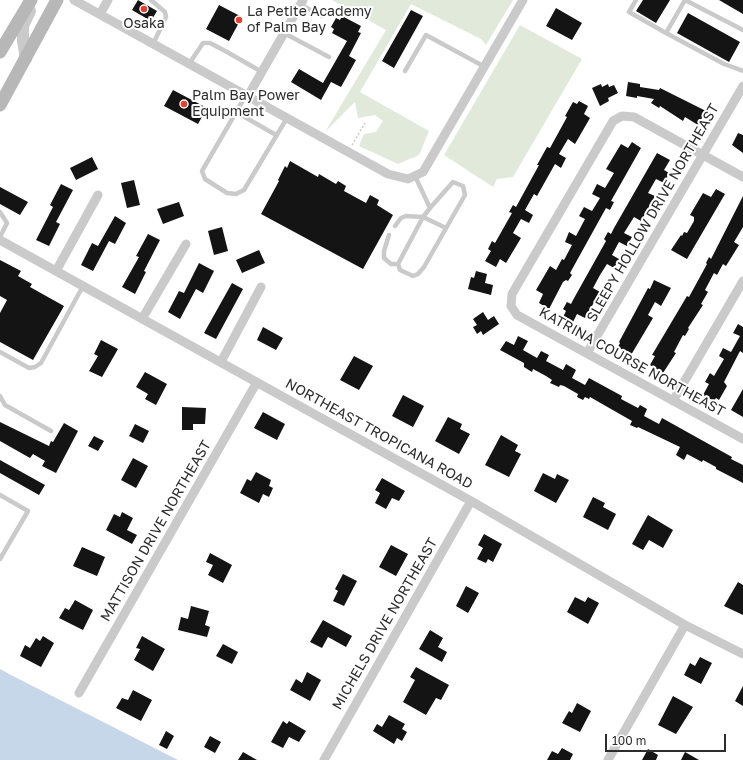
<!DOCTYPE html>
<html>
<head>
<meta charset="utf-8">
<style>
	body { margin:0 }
	#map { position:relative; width:743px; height:760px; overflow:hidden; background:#fff; font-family:"Golos Text",sans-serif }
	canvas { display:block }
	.scale { position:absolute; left:605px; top:734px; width:121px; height:18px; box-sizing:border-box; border:2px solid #2d2d2d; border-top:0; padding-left:5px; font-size:12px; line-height:14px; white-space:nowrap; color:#2d2d2d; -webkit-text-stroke:3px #fff; paint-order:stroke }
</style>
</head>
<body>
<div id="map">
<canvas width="743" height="760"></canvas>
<div class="scale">100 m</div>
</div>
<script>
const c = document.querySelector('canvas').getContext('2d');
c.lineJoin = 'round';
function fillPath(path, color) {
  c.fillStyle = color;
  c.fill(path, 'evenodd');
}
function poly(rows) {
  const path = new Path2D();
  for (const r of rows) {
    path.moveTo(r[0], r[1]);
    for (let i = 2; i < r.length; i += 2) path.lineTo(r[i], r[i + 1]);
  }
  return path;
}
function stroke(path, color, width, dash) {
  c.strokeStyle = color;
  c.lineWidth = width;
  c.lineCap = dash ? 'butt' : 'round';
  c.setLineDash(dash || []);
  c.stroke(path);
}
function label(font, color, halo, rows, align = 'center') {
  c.font = font + ' "Golos Text",sans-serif';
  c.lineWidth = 4;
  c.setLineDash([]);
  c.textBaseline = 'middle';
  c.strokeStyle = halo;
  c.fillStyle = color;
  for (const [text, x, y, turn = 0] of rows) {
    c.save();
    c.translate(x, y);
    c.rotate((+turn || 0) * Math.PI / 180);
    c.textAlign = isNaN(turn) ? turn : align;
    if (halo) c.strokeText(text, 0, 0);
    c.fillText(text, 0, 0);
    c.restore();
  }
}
fillPath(poly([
	[332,0,513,0,486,45,481,39,411,4,360,92,429,131,419,155,398,164,359,146,364,134,376,132,383,121,375,115,358,118,355,102,325,132,386,30],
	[520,25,582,59,513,177,497,179,493,187,444,155]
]), '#e1eada');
fillPath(poly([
	[0,669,9,674,178,760,0,760]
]), '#c7d7ea');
fillPath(poly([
	[138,0,157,11,151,21,132,10],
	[643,0,670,0,656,23,636,11],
	[719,0,743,0,743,14],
	[219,5,242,17,229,41,206,29],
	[556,8,582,23,572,40,546,26],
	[411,10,423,16,394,68,382,61],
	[688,13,740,42,729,62,677,33],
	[342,16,361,26,358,32,361,33,349,56,356,60,341,87,331,82,321,100,291,82,299,69,323,83,347,41,332,33,334,29,331,27,336,18,340,20],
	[628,82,640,84,640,87,659,90,660,88,706,111,698,125,685,117,683,121,660,106,659,108,651,103,654,99,637,96,637,98,626,96],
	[601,84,602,87,608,84,609,87,614,85,618,93,608,98,609,101,600,106,592,88],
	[173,90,207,108,198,124,164,106],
	[579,101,588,106,584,114,590,118,575,144,568,139,559,154,566,158,561,168,555,164,537,196,534,194,525,210,533,215,529,223,521,219,513,233,521,238,506,263,500,259,496,267,485,261,491,251,488,249,492,241,495,243,512,213,509,212,513,205,516,207,539,165,537,165,547,147,550,148,567,117,565,116,573,102,577,104],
	[738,133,743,135,743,153,732,145],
	[632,142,641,148,611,201,614,202,610,210,606,208,570,273,572,275,568,281,566,280,563,282,549,309,539,303,543,294,536,290,550,266,556,270,562,259,564,260,572,245,565,242,569,232,576,236,585,219,579,216,584,207,592,211,600,198,592,194,597,184,605,188,614,173,606,169,621,144,628,148],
	[657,153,670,160,664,170,669,173,664,183,656,179,648,193,655,196,641,221,634,217,624,233,632,237,627,246,619,242,612,255,619,259,614,268,607,264,600,275,593,288,600,292,585,318,577,314,573,322,563,317,566,311,563,309,567,302,571,304,573,300,606,241,604,239,608,232,611,234,614,228],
	[92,157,98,169,76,180,70,168],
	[290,161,318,177,319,174,336,184,338,181,346,186,344,191,366,203,370,195,379,200,377,205,393,215,363,269,261,214,279,181,278,180,285,166,287,168],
	[134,180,140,205,127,208,121,183],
	[61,184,73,190,56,222,60,224,49,246,36,240,53,207,50,205],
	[0,187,28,202,20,215,0,204],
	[716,189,725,194,687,259,671,250,681,235,682,236,684,232,687,233,694,221,694,217,690,215,703,193,711,197],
	[743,196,743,227,734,242,739,245,726,266,723,264,717,275,714,273,705,290,708,292,701,304,703,305,688,328,689,329,685,336,683,335,674,352,676,353,663,373,650,365,655,356,652,355,687,296,689,297,707,264,706,263,709,257,711,259],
	[179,202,184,216,163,224,157,209],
	[115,216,126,223,115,244,109,241,93,271,81,265,92,243,98,246],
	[222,227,228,251,214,255,208,231],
	[148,234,160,240,144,271,146,272,135,294,122,287,139,257,136,256],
	[259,250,265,263,242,273,236,260],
	[0,260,21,271,18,276,32,284,30,287,64,306,33,360,0,342,0,313,7,300,0,296],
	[199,263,214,271,203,293,196,289,180,319,168,312,179,291,184,293],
	[476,271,487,274,485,283,493,285,491,295,468,289,471,277,474,278],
	[654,280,671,288,661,306,655,302,648,315,653,318,631,355,618,347,620,343,619,342,648,288,650,289],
	[232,283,243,289,216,339,204,333],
	[483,312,488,320,494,316,499,324,483,335,481,331,477,334,473,327,477,325,473,319],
	[738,324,743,327,743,353,740,351,724,382,727,386,719,400,716,398,714,401,703,395,709,384,705,382,710,373,714,376,724,359,719,356,723,348,731,352,740,336,733,333],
	[263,327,283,338,276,350,257,340],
	[518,336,528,341,523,350,537,358,541,351,549,355,546,361,563,370,566,364,576,370,572,378,585,385,589,378,622,396,621,399,638,408,640,405,647,409,644,416,659,424,662,418,732,457,731,459,743,465,743,483,716,469,716,467,703,460,702,462,687,454,684,460,676,455,680,447,638,427,637,428,630,425,632,421,590,397,589,399,585,397,583,400,577,397,578,394,564,386,560,385,559,387,550,383,552,380,546,376,533,369,532,372,524,367,524,363,500,350,506,341,514,345],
	[101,340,118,349,102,377,89,371,98,356,94,354],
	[354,356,373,366,359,390,340,380],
	[145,372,167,384,156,405,145,399,148,394,136,387],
	[743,389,743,417,731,410],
	[403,395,424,406,413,427,392,416],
	[182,407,206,408,205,424,193,424,193,430,182,430],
	[263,412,285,424,277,440,254,428],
	[448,417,462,424,460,429,470,434,459,454,435,441],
	[0,422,49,446,51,441,53,442,64,423,78,431,56,473,42,466,45,461,33,454,30,458,0,441],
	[135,424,149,431,143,443,129,436],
	[501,435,518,445,515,451,521,454,509,477,485,465],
	[94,436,104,441,98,451,88,446],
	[133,458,148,466,136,488,121,480],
	[0,460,45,485,39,495,0,473],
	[256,472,271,480,269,486,273,488,269,497,263,494,259,503,240,493,247,479,251,481],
	[543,473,555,479,557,474,569,480,556,503,534,491],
	[382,478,405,491,399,501,392,498,386,509,375,503,380,493,375,490],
	[593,497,605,503,603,507,616,514,608,530,583,517],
	[122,512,133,518,127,530,137,535,132,544,106,530,114,514,120,517],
	[648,515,673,530,663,548,649,540,643,550,632,544],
	[484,534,502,544,493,562,488,559,486,563,477,559,483,548,478,545],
	[391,545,408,554,396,576,379,567],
	[82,547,105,557,97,576,73,566],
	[210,553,232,565,223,583,208,575,213,565,206,562],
	[343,574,357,581,344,606,333,601,338,591,335,589],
	[738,582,743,585,743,615,724,606],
	[466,586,479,593,468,613,456,606],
	[575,597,585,602,588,597,599,603,588,624,567,612],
	[75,600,93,610,83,630,59,618,65,608,69,610],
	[191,606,209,611,205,625,210,627,207,637,178,630,181,617,188,619],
	[323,620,352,636,346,647,328,637,322,648,310,642],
	[430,630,443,638,438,647,447,652,442,662,419,649],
	[43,636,54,643,41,667,20,656,25,645,30,648,36,638,40,641],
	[142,636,165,649,153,671,134,660,140,649,136,648],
	[223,644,238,652,232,664,216,656],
	[700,657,712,663,701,684,684,675,690,663,695,666],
	[416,667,449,685,441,700,436,698,426,715,403,702,415,680,410,677],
	[307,672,321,680,310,701,290,690,296,679,302,683],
	[743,686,743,706,735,701],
	[133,690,152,700,141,721,116,708,122,698,128,700],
	[673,696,693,707,676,734,658,725],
	[577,703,591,711,580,732,562,723,569,711,572,713],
	[389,715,405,724,402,729,407,732,402,741,397,738,394,744,373,731,377,724,382,727],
	[283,721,287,724,289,721,306,731,299,742,289,737,283,748,271,742],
	[166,731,174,736,167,749,159,745],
	[210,736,221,742,215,753,204,747],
	[562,748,573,754,570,760,547,760,552,751,558,754],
	[648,749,658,755,656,760,642,760],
	[243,752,257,760,238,760],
	[685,752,699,760,681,760]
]), '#141414');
stroke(poly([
	[352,145,365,123]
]), '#cacaca', 1.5, [2, 2]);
stroke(poly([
	[151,0,165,12,166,17,153,44],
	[636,0,629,12,666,33],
	[685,0,666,33,724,64,743,71],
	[685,0,743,30],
	[301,5,322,16],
	[284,33,329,57],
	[189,64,203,43,210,43,227,52,262,72],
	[405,71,426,35,485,67],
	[246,95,202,171,205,179,227,193,236,194,244,190,287,118],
	[236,112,276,135],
	[415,176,430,208,423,217,398,264,400,270,413,276,418,274,424,267,453,216,465,195,463,186,453,182,430,208],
	[0,212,7,223,0,237],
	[395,226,401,218,406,216,423,217,446,228],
	[389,235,384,251,384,258,391,264,398,264],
	[0,352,29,368,35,367,41,363,83,286],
	[0,396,5,405,51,431],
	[0,495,28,511,0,559]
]), '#cacaca', 4.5);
stroke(poly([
	[74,0,388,174,408,179,423,172,523,0],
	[100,14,108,0],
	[248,96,303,0],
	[743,177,634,117,622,116,613,121,512,294,511,306,517,315,743,439],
	[0,240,471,501,685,625,743,654],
	[56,271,98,195],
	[142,319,186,244],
	[587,353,743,86],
	[221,362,261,287],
	[673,401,743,281],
	[79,693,257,382],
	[324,760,471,501],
	[608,760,685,625]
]), '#cacaca', 9);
stroke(poly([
	[26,59,23,41,23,26,30,11]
]), '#cacaca', 12);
stroke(poly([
	[0,52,31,0],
	[0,105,57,0]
]), '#b7b7b7', 13);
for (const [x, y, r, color] of [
	[144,9,4,"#e04133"],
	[239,20,4,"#e04133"],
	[184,104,4,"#e04133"]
]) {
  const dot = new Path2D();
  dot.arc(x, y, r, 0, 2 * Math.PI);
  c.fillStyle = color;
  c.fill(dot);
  stroke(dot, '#fff', 1.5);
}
label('14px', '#2d2d2d', '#fff', [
	["La Petite Academy",247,12],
	["of Palm Bay",247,28],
	["Osaka",144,24,"center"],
	["Palm Bay Power",192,96],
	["Equipment",192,112]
], 'left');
label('14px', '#2d2d2d', '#fff', [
	["SLEEPY HOLLOW DRIVE NORTHEAST",653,213,-60],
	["KATRINA COURSE NORTHEAST",632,362,29],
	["NORTHEAST TROPICANA ROAD",379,434,29],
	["MATTISON DRIVE NORTHEAST",156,531,-60],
	["MICHELS DRIVE NORTHEAST",385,624,-60]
]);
</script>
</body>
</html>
